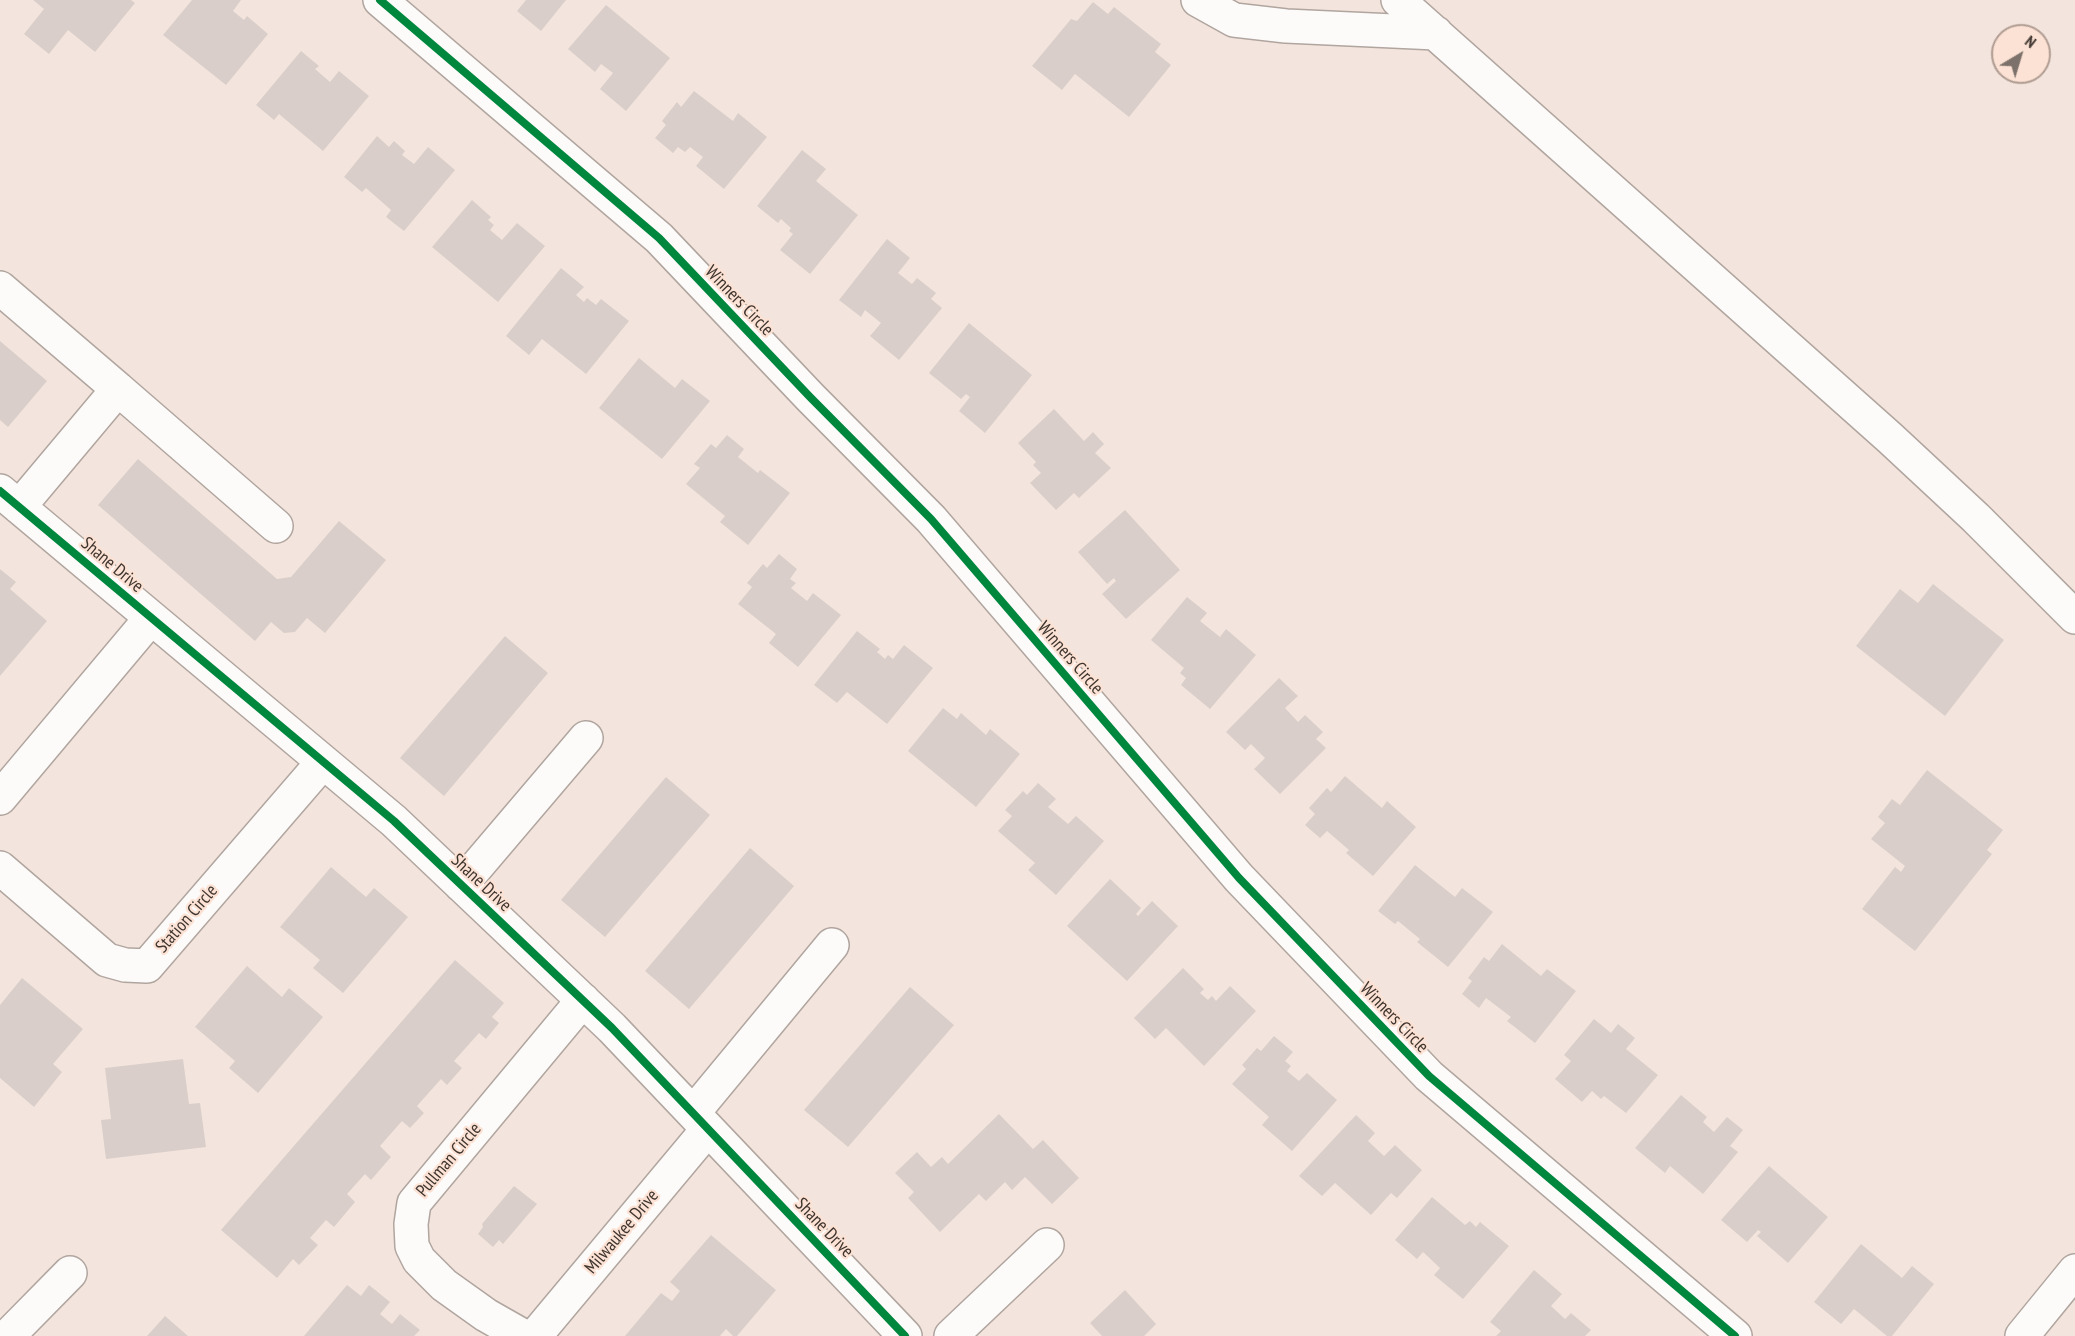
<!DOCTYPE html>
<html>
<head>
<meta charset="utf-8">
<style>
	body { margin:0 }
	#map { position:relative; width:2075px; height:1336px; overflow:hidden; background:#f3e5dd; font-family:"PT Sans Narrow",sans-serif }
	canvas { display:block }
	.north { position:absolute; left:1991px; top:24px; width:60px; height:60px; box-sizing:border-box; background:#fce2d4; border:2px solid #b09c92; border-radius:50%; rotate:38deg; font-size:16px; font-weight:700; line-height:24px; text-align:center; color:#3e342e }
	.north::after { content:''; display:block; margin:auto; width:21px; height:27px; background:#7d726b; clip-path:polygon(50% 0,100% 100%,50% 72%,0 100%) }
</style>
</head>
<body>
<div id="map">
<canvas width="2075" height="1336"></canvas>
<div class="north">N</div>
</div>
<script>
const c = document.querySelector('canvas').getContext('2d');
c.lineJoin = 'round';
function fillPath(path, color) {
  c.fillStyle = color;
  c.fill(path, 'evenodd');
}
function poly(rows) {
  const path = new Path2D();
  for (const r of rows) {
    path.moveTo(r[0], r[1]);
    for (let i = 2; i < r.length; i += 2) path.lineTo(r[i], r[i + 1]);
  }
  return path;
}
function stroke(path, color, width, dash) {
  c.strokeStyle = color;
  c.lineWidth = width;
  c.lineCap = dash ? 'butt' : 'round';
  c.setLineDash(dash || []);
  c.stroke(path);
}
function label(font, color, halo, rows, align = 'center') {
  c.font = font + ' "PT Sans Narrow",sans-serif';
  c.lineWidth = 4.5;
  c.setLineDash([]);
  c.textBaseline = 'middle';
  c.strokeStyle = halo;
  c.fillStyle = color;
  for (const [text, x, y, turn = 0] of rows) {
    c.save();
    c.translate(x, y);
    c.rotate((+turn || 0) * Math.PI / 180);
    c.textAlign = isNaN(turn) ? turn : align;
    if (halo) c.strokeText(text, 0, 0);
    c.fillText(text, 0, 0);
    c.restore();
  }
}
fillPath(poly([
	[33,0,131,0,135,3,95,52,68,30,49,54,24,34,44,9],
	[192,0,241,0,233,11,244,20,247,16,268,34,226,85,163,35],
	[526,0,566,0,541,31,517,11],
	[1093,2,1108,14,1114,7,1161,44,1155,52,1171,65,1129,117,1075,74,1062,90,1032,66,1071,19,1077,21],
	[606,5,670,58,626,111,600,89,613,73,601,64,595,72,568,49],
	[301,51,319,66,315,69,330,82,339,71,369,96,323,151,279,114,274,120,256,105],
	[694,91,733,121,738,113,767,137,724,189,696,166,703,157,690,147,685,152,678,147,673,153,655,138,666,125,662,121,677,102,681,107],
	[377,136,389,147,394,141,405,151,402,155,414,164,428,147,455,170,404,231,386,217,391,210,366,188,362,192,344,177],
	[802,150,826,169,816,181,858,215,810,274,780,250,793,234,789,231,791,228,781,219,778,223,757,206],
	[472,200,491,217,488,220,494,225,490,230,502,240,517,223,545,246,498,302,432,247],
	[887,239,910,258,898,273,912,284,917,278,936,293,931,299,942,308,899,360,870,336,881,323,865,310,861,317,839,300],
	[561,268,584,287,576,295,584,302,587,298,596,305,601,299,629,321,586,374,542,339,529,355,506,336],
	[969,323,1032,375,985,433,959,411,970,397,966,394,961,399,929,373],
	[0,341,47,381,8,427,0,420],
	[639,358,675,388,682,379,710,401,662,459,599,408],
	[1054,409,1084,441,1093,432,1104,444,1095,453,1111,468,1079,498,1074,493,1056,510,1030,483,1041,473,1033,465,1036,462,1018,443],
	[727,435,744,449,738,457,758,473,760,470,790,493,748,545,720,522,725,516,686,484,700,468,694,464,711,444,716,448],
	[138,459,277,579,291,577,339,521,386,560,325,633,307,618,295,632,284,633,271,622,255,641,98,505],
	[1125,510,1180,570,1126,619,1102,594,1116,581,1114,578,1107,584,1078,552],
	[779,554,797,569,790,579,796,583,791,588,807,601,813,593,841,615,798,667,769,643,776,634,738,604,752,587,747,583,763,564,767,568],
	[0,569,16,582,10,589,47,621,0,676],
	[1933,584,2004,640,1945,716,1856,646,1900,589,1918,603],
	[1187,597,1207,613,1200,621,1220,637,1226,629,1256,655,1210,709,1181,685,1186,678,1180,673,1184,668,1151,640],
	[857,631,880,649,877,652,885,659,888,655,893,659,904,645,933,668,887,724,847,692,837,703,814,685],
	[505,636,548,673,444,796,400,758],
	[1279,678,1298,696,1285,708,1298,722,1305,715,1323,732,1316,739,1326,748,1280,794,1254,769,1265,758,1251,744,1245,750,1226,732],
	[943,708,957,719,961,713,986,735,990,729,1020,754,976,807,908,751],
	[1927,770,2003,830,1987,850,1992,854,1915,951,1862,909,1895,867,1901,872,1905,866,1871,839,1885,823,1878,817,1892,799,1900,805],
	[1345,776,1382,808,1387,801,1416,827,1373,876,1346,853,1349,850,1327,831,1320,838,1305,825,1315,814,1309,808,1327,788,1331,792],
	[666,777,710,815,605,937,561,900],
	[1038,783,1056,799,1048,807,1068,824,1076,816,1104,841,1056,895,1028,870,1035,863,998,831,1012,816,1005,810,1023,791,1027,795],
	[750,848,794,886,689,1009,645,971],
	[1415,865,1455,897,1462,888,1493,912,1448,967,1417,942,1420,939,1398,921,1395,924,1378,911],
	[331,867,366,897,374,888,408,917,343,993,313,968,320,960,280,927],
	[1110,879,1141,908,1136,914,1138,916,1152,901,1178,926,1127,981,1067,926],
	[1502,944,1541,976,1547,969,1576,991,1535,1043,1507,1021,1511,1017,1486,998,1479,1008,1462,994,1472,981,1468,978,1484,957,1489,961],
	[455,960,504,1003,492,1017,499,1023,486,1039,479,1033,454,1061,462,1068,447,1085,441,1079,417,1106,424,1113,410,1128,402,1121,380,1146,391,1157,371,1180,365,1174,347,1194,355,1202,334,1227,326,1220,310,1238,318,1245,299,1265,293,1259,277,1278,221,1230],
	[247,966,282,997,289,988,323,1017,258,1093,229,1068,235,1061,195,1027],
	[1183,968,1204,989,1200,993,1208,1000,1212,996,1216,1001,1230,986,1256,1011,1204,1066,1166,1028,1155,1039,1134,1018],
	[22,978,83,1029,53,1064,62,1072,34,1107,0,1078,0,1005],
	[910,987,954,1025,848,1147,804,1110],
	[1594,1019,1611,1033,1618,1024,1635,1038,1626,1049,1658,1075,1626,1113,1604,1096,1601,1099,1592,1091,1582,1102,1555,1079,1571,1061,1564,1055],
	[1274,1036,1293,1052,1285,1061,1291,1066,1287,1071,1299,1081,1307,1073,1337,1100,1292,1151,1262,1125,1269,1117,1232,1084,1246,1069,1242,1065,1257,1048,1261,1051],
	[183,1059,189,1104,200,1103,206,1147,106,1159,101,1120,111,1119,105,1068],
	[1681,1095,1707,1117,1703,1122,1714,1132,1727,1117,1743,1130,1730,1146,1738,1152,1703,1194,1670,1166,1665,1173,1635,1148],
	[999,1114,1033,1149,1043,1140,1079,1178,1052,1204,1025,1177,1012,1190,1005,1182,986,1201,979,1194,940,1232,908,1198,914,1192,895,1173,917,1152,931,1167,942,1157,948,1164],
	[1356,1115,1375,1133,1368,1141,1384,1156,1395,1145,1422,1170,1397,1198,1391,1193,1371,1215,1335,1183,1322,1196,1299,1176],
	[1769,1166,1828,1217,1788,1263,1757,1236,1761,1232,1758,1230,1747,1242,1721,1220],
	[514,1186,537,1204,503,1244,499,1240,493,1247,478,1234,483,1227,482,1224],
	[1432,1197,1465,1225,1470,1221,1476,1227,1480,1222,1509,1246,1463,1299,1434,1275,1440,1268,1423,1252,1417,1259,1395,1240],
	[711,1235,776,1290,737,1336,733,1336,726,1329,720,1336,625,1336,661,1293,672,1301,680,1291,670,1282],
	[1861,1244,1902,1278,1912,1266,1934,1284,1892,1336,1887,1336,1854,1309,1841,1324,1814,1302],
	[1534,1270,1562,1294,1551,1306,1565,1319,1571,1313,1591,1330,1585,1336,1496,1336,1501,1331,1490,1322],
	[347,1285,361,1296,369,1285,390,1302,380,1314,392,1324,400,1314,420,1330,414,1336,304,1336],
	[1125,1290,1156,1324,1144,1336,1102,1336,1090,1323],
	[165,1316,188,1336,147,1336]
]), '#d9cec9');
const minor = poly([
	[380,0,659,238,810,397,931,519,1239,878,1429,1076,1735,1336],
	[1198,0,1234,20,1286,26,1436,33],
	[1398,0,1890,438,1976,518,2075,617],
	[0,288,118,389],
	[0,491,394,821,612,1028,905,1336],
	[19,507,118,389,276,526],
	[0,798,151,618],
	[0,868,107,960,125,965,147,966,323,762],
	[461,885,586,738],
	[693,1113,832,945],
	[8,1336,70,1273],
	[523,1336,486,1315,444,1285,419,1260,412,1246,411,1224,414,1203,583,1000],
	[535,1336,708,1129],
	[951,1336,1047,1245],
	[2022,1336,2075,1271]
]);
stroke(minor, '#b0a59f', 36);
stroke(minor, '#fdfbfa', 33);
stroke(poly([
	[380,0,659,238,810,397,931,519,1239,878,1429,1076,1735,1336],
	[0,491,394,821,612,1028,905,1336]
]), '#00873e', 8);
label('18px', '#3e342e', '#fce2d4', [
	["Winners Circle",739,301,46],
	["Shane Drive",112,565,40],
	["Winners Circle",1070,658,49],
	["Shane Drive",481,883,43],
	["Station Circle",187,919,-49],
	["Winners Circle",1394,1018,46],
	["Pullman Circle",449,1160,-50],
	["Shane Drive",824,1228,46],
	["Milwaukee Drive",622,1232,-50]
]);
</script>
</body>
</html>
